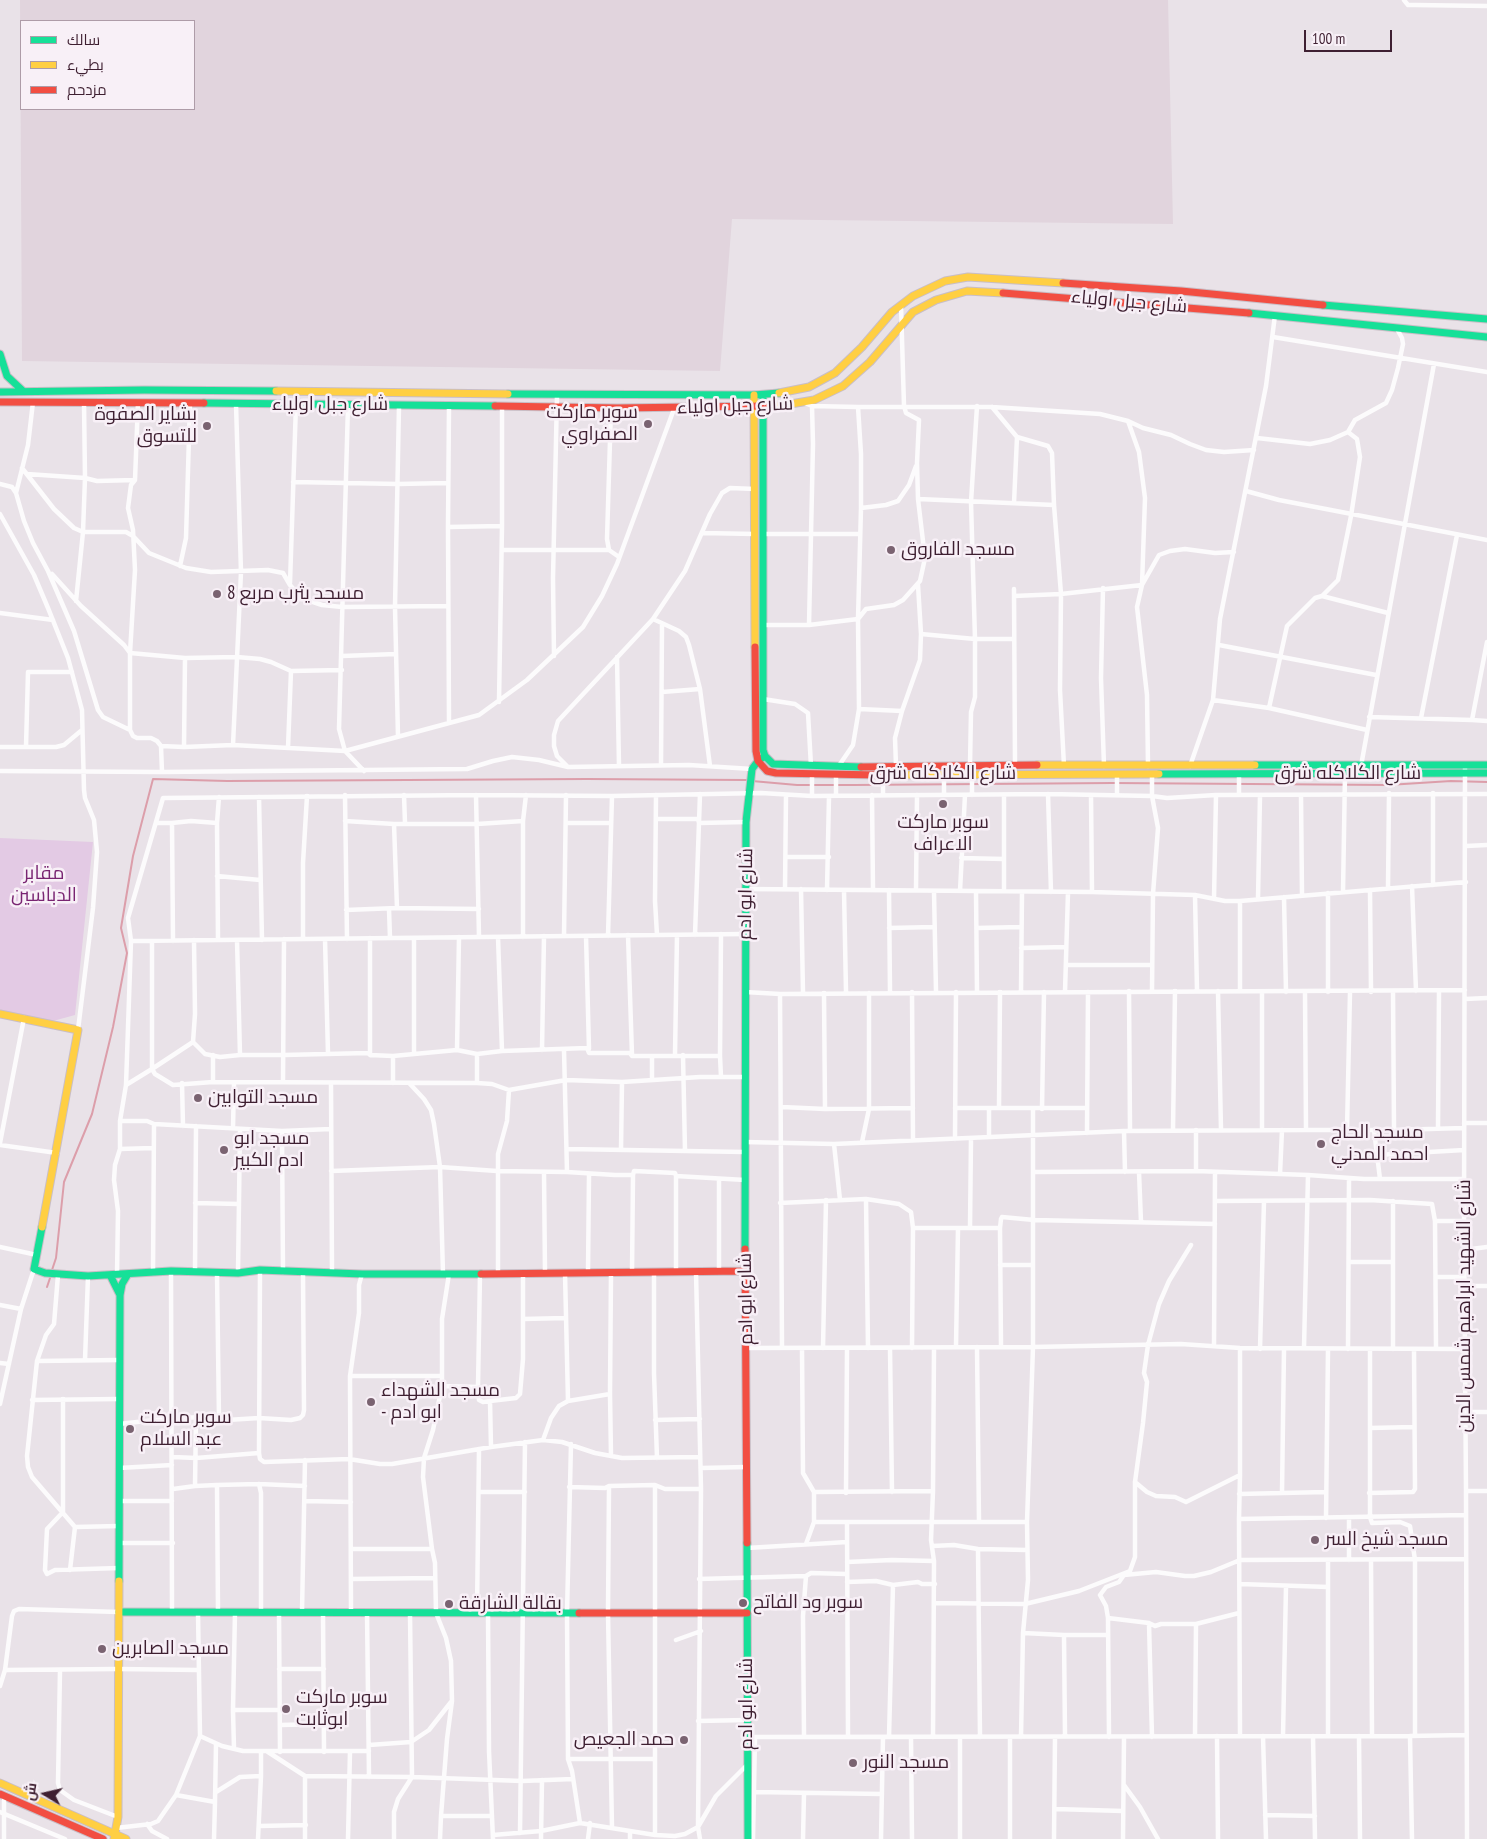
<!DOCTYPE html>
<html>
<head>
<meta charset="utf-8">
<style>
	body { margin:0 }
	#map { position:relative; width:1487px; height:1839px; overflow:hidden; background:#e9e2e8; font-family:"PT Sans Narrow",Cairo,sans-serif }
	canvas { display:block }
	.legend { position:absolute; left:20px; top:20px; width:175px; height:90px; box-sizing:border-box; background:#f8f0f7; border:1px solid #ae9ca8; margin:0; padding:6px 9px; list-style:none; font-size:15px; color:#3e1f31 }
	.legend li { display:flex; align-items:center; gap:10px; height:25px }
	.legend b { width:25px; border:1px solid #ae9ca8 }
	.north { position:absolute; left:20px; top:1769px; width:50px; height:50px; -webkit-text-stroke:4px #f8f0f7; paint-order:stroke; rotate:279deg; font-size:14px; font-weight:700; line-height:20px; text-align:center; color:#3e1f31 }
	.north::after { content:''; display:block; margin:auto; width:18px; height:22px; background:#3e1f31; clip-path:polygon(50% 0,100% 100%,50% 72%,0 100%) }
	.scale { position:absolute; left:1304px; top:30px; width:88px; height:22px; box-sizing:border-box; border:2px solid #3e1f31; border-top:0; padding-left:6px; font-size:15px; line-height:18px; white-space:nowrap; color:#3e1f31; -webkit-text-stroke:4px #f8f0f7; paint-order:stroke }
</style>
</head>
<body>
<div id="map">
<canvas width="1487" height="1839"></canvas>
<ul class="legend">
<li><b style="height:6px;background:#16e098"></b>سالك</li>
<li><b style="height:6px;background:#ffcf43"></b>بطيء</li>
<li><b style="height:6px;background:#f24e42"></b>مزدحم</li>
</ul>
<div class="north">ش</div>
<div class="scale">100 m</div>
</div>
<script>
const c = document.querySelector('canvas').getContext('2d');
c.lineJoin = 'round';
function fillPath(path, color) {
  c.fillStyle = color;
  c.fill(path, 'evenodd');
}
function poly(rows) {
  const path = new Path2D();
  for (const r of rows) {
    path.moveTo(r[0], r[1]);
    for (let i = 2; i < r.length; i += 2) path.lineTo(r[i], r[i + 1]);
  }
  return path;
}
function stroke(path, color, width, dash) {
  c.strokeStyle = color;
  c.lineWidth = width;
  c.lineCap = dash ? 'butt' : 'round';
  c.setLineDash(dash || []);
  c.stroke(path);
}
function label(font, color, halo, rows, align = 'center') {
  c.font = font + ' "PT Sans Narrow",Cairo,sans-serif';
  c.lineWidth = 5;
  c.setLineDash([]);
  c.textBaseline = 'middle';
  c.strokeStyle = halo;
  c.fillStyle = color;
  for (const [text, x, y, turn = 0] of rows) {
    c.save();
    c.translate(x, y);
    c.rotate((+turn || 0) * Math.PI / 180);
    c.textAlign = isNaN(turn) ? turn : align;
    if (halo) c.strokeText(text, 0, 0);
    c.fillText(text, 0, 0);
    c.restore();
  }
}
fillPath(poly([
	[20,0,1168,0,1173,224,732,219,720,371,22,361],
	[21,21,194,21,194,109,21,109]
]), '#e1d4dd');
fillPath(poly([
	[0,838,93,842,75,1015,53,1021,0,1010]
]), '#e3cae4');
stroke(poly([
	[752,781,797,785,854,785,1113,783,1388,785,1451,781,1487,782],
	[52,1270,56,1258,64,1182,92,1114,113,1027,127,953,121,928,133,856,153,779,227,781,587,779,747,780],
	[47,1287,51,1275]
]), '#dc9eaa', 2);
const fast = poly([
	[1323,305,1487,319],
	[1249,313,1487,337],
	[0,354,7,376,23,391],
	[0,392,144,390,276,391],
	[508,394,754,395,779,393],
	[763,395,763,750,765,756,773,764,861,767],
	[204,403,495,406],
	[1255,765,1487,765],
	[1159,774,1487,773],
	[42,1227,34,1269,45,1273,88,1276,171,1271,238,1273,260,1270,362,1274,481,1274],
	[745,1249,746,822,752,769,758,761,765,756],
	[110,1275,120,1295],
	[747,1543,748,1839],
	[119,1581,120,1295,122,1284,128,1274],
	[119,1612,579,1613]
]);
const slow = poly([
	[276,391,508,394],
	[779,393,809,387,835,373,862,347,892,312,913,296,945,281,968,277,1063,283],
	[754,395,755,647],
	[766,406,779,406,814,400,843,386,870,362,913,312,936,300,967,291,1003,293],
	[1037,765,1255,765],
	[878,775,1159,774],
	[0,1014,78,1030,42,1227],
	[0,1783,126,1839],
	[114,1839,118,1817,119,1581]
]);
const jam = poly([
	[1063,283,1181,291,1323,305],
	[1003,293,1249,313],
	[0,402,204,403],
	[495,406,617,408,766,406],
	[755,647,756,751,758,761,767,771,776,773,878,775],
	[861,767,1037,765],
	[745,1249,747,1543],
	[481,1274,745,1271],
	[579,1613,747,1613],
	[0,1794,103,1839]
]);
stroke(fast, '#c9bec6', 9);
stroke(slow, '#c9bec6', 9);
stroke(jam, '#c9bec6', 9);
stroke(poly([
	[1404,0,1408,5,1415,5,1487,6],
	[1273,337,1487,372],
	[805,403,812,406,858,407,992,407,1100,414,1128,421,1143,428,1171,435,1190,444,1206,450,1224,452,1254,450],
	[348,405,339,729,345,751,364,771],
	[449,406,448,527,449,723],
	[858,407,861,454,861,508],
	[992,407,1017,437,1014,503],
	[611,408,607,539,609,550,619,557],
	[1128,421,1139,452,1145,498,1142,585,1137,607,1147,695,1148,766],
	[1017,437,1048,446,1052,453,1054,505,1061,594,1060,690,1064,766],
	[1257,438,1310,444,1330,440,1348,432,1355,420,1386,403,1392,390,1398,368,1403,344,1402,338,1397,329],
	[22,468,54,509,74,528,83,532,126,532,133,536,149,553,186,568,211,572,268,570,283,573,290,585,299,595,310,601,322,605,342,607,448,606],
	[27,474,85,478,97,481,135,480],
	[293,482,398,484,448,483],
	[0,484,12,487,16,493,24,521,33,543,48,571,74,631,98,710,103,717,130,730,133,736,137,738,151,738,157,741,161,746,162,772],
	[1246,491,1279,500,1487,540],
	[16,493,28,445,33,402],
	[918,499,1054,505],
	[0,514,34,575,48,608,68,658,82,710,84,790,85,798,94,820,97,852,93,908,78,1030],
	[448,527,502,526],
	[702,533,755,534],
	[764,534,859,534],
	[502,550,609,550],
	[180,566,186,538,190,403],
	[52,574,81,606,124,645,130,653,185,658,237,657,260,659,271,662,291,671,342,670],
	[290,583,296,404],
	[1103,588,1101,678,1104,766],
	[1014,589,1015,765],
	[1014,596,1061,594,1142,585,1159,555,1170,551,1185,549,1215,553,1234,552],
	[1322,596,1338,580,1351,516,1360,457,1357,439,1348,432],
	[76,601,83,532,85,478,84,402],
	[0,613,53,620],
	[653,619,679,631,686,637,689,645,700,689,710,766],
	[764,625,809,625,858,619,866,609,894,605,903,600,920,581,925,558,918,499,917,463,919,420,906,413,904,406,901,305],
	[809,625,813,444,812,406],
	[921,634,975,639,1014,639],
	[1219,645,1376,675],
	[342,656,396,654],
	[554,656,553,578,557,395],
	[617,657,619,766],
	[662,692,700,689],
	[763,699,795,704,808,713,811,766],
	[1213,700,1269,708,1367,730],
	[499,702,502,526,502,406],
	[1269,708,1287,626,1315,598,1322,596,1388,613],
	[859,709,902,711],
	[1369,717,1472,720,1487,642],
	[1421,718,1457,535],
	[1472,720,1487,721],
	[130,730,130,653,135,570,133,530,128,508,131,485,135,480,138,402],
	[398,737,395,607,399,406],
	[233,745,241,572,236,404],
	[161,746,184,747,233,745,345,751,479,715,527,680,583,627,602,596,617,564,674,409],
	[0,747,56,747,64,745,82,730],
	[26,747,28,672,72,672],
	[184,747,185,658],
	[288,748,291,671],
	[661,765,662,624],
	[970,765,971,712,975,697,975,639,971,502,977,406],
	[1465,765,1464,1221,1466,1491,1467,1839],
	[567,766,557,756,554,746,554,735,558,721,653,619,685,571,710,514,722,493,730,488,755,489],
	[896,766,895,738,902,711,920,660,921,634,918,585],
	[1190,766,1213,700,1220,619,1266,386,1275,315],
	[1361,766,1434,364],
	[838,767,853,745,859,709,858,619,861,508,886,505,898,501,909,485,916,466],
	[0,771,162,772,467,769,493,761,512,757,539,760,568,767,689,765,752,769],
	[944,774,944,795],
	[1239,774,1239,795],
	[836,775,836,796],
	[1048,794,1051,892],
	[345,795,347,939],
	[404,795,405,823],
	[476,795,479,937],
	[656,795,655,901,657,935],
	[872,795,873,890],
	[883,795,883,775],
	[972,795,972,774],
	[1004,795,1004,891],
	[1091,795,1092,892],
	[1117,795,1117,774],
	[1301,795,1302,895],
	[812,796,812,775],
	[259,797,262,940],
	[656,819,698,819,699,823,746,822],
	[345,821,394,824,477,824,523,821],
	[156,823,172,823],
	[566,823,611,823],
	[394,824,397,908],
	[1466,846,1487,845],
	[786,857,829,857],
	[961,858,1004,859],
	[217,876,260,880],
	[1433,885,1433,793],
	[1412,886,1416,991],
	[1388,888,1389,793],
	[746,889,1092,892,1195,895,1225,901,1240,901,1466,882],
	[785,889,786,795],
	[801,889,803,993],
	[827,890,829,796],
	[844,890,846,992],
	[889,890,890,992],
	[916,890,917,795],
	[1370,890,1371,992],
	[934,891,936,992],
	[960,891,965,795],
	[976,891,977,993],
	[1343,892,1345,774],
	[1328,893,1328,992],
	[1195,895,1197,991],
	[1284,897,1286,992],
	[1214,899,1216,795],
	[1258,899,1260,795],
	[1240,901,1240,991],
	[389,909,390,938],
	[346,910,397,908,479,909],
	[889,928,934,927],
	[977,928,1021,927],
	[628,935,632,1055],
	[695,935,700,794],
	[564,936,566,795],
	[586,936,589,1049],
	[608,936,612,796],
	[498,937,502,1051],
	[523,937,523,821,526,795],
	[414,938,414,1054],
	[303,939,303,863,307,796],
	[325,939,328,1054],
	[218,940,217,823,219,797],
	[237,940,240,1055],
	[131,941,745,934],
	[173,941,172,823,191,821,217,823],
	[1021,948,1066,947],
	[1066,965,1152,965],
	[1129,991,1130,1131],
	[1152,991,1153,894,1158,828,1152,796,1152,774],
	[1218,991,1221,1130],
	[1393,991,1394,1130,1464,1128],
	[745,992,780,994,1465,990],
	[912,992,913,1140],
	[1021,992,1022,892],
	[1065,992,1068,892],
	[1305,992,1306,1130,1347,1130,1350,992],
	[824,993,825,1109],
	[780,994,782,1348],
	[1465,999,1487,998],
	[193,1042,205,1054,220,1057,240,1055,284,1055,368,1053,370,1055,370,938],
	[457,1050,459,937],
	[542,1050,544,936],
	[564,1050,567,1172],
	[213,1055,213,1082],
	[370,1055,393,1056,457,1050,477,1054,502,1051,587,1048,589,1053,630,1053,632,1056,720,1056,721,1077],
	[675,1055,677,935],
	[683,1055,685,1151],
	[393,1056,393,1083],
	[652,1056,652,1080],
	[720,1056,721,934],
	[152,1069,193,1042,195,1014,194,940],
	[152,1069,152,941],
	[283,1082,284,939],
	[182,1083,183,1126],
	[331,1083,332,1273],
	[477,1083,477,1054],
	[410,1084,424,1099,431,1110,434,1124,440,1167,443,1274],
	[126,1085,152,1069,155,1074,173,1085,213,1082,477,1083,492,1084,509,1090,566,1080,622,1082,700,1077,746,1077],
	[782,1107,825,1109,913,1108],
	[955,1108,1087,1108],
	[989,1108,989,1137],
	[999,1108,1000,992],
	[1042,1109,1044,992],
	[120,1121,147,1121,154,1124],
	[1464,1123,1487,1123],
	[233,1128,234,1083],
	[1438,1128,1439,991],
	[1173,1130,1175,991],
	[1262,1130,1262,992],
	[1347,1130,1394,1130],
	[1374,1130,1380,1179],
	[282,1131,283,1272],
	[1124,1131,1125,1172],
	[1087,1133,1088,992],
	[955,1139,956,992],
	[745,1142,834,1144,1124,1131,1306,1130],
	[862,1142,869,1109,869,993],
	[0,1143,24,1018],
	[834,1144,840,1200],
	[0,1145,57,1153],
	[120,1149,153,1148],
	[567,1149,745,1152],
	[621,1150,622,1082],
	[1377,1155,1464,1150],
	[331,1171,440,1167,497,1171,567,1172,615,1175,633,1175,634,1171,675,1173,676,1176,745,1180],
	[1196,1171,1196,1130],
	[544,1172,545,1273],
	[1033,1172,1196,1171,1308,1175,1364,1179,1464,1179],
	[1139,1172,1141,1222],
	[1280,1174,1282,1130],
	[719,1180,719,1272],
	[866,1199,868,1348],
	[1215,1201,1370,1200,1432,1204,1435,1221,1436,1348],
	[195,1203,239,1204],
	[780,1203,866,1199,899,1204,911,1212,913,1228,1000,1228,1001,1219,1002,1217,1034,1220,1215,1224],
	[1435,1221,1464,1221],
	[970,1228,971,1138],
	[1000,1228,1001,1347],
	[0,1247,37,1255],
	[1464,1250,1487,1247],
	[1349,1262,1393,1262],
	[1000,1265,1033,1265],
	[260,1270,259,1453,260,1459,264,1462,349,1459,380,1464,392,1464,491,1447,543,1440,562,1442,595,1453,622,1458,700,1457],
	[171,1271,172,1611],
	[195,1272,196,1126],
	[676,1272,676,1176],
	[696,1272,701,1489,698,1827,700,1839],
	[153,1273,154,1124,282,1131,331,1129],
	[217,1273,219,1419],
	[238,1273,240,1129],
	[565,1273,568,1401],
	[588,1273,589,1175],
	[632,1273,633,1175],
	[654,1273,654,1373,657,1458],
	[498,1274,498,1154,507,1121,509,1090],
	[58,1275,54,1324,46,1335,37,1361,27,1456,28,1467,32,1477,75,1527,119,1526],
	[117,1275,118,1211,114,1180,115,1165,120,1149,120,1121,126,1085,131,941,128,918,163,798,476,795,612,796,761,793,812,796,1048,794,1152,796,1167,798,1216,795,1487,794],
	[1436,1277,1464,1277],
	[1464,1286,1487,1286],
	[0,1305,21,1309],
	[523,1319,566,1318],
	[1214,1346,1215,1172],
	[956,1347,958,1228],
	[977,1347,979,1522],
	[746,1348,1033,1347,1181,1344,1240,1348,1465,1349],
	[802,1348,803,1473,814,1492,814,1522,806,1544],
	[823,1348,826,1200],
	[890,1348,892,1492],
	[912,1348,913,1228],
	[1240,1348,1240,1475,1239,1519,1240,1736],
	[1304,1348,1308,1175],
	[1260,1349,1264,1201],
	[1348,1349,1349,1178],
	[1370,1349,1370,1517,1372,1523,1400,1522,1410,1526,1415,1560,1415,1736],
	[1393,1349,1393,1201],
	[85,1360,88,1276],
	[37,1361,119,1360],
	[0,1363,9,1364],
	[350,1376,441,1376],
	[442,1386,478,1387,479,1400,483,1402,490,1401,491,1447],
	[478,1387,480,1274],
	[63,1399,63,1512,47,1529,45,1570,47,1574,55,1570,119,1568],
	[32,1400,119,1399],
	[490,1401,516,1398,520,1394,523,1359,523,1273],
	[0,1404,21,1309,34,1269],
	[1465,1412,1487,1412],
	[655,1420,700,1419],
	[119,1424,173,1418,212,1417,227,1420,259,1418,291,1420,300,1418,303,1415,304,1410,303,1273],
	[1370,1428,1414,1427],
	[543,1440,551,1418,559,1406,568,1401,610,1394],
	[571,1444,567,1613,568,1759,572,1771,580,1823],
	[611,1456,610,1394,611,1273],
	[173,1457,196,1458,259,1453],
	[119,1468,172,1465],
	[701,1468,746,1467],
	[1135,1482,1147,1492,1156,1496,1175,1497,1186,1502,1240,1475],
	[259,1484,261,1493,261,1612],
	[217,1485,259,1484,305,1486],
	[655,1485,655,1835],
	[195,1486,196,1418],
	[609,1486,608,1613,612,1828],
	[569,1487,605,1488,609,1486,655,1485,665,1489,701,1489],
	[173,1489,195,1486,217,1485,218,1612],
	[1466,1491,1487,1491],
	[479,1492,525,1492],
	[814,1492,933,1491],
	[846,1493,847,1349],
	[1282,1493,1284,1349],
	[1369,1493,1413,1492,1415,1489,1414,1349],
	[1239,1494,1326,1492],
	[119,1501,172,1501],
	[305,1501,351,1502],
	[1326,1518,1328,1349],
	[1349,1518,1349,1560],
	[1239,1519,1466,1515],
	[814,1522,1027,1522],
	[847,1522,848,1737],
	[119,1543,173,1543],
	[932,1546,954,1545,978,1549,1027,1550],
	[747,1548,847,1542],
	[351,1549,432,1549,435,1563,436,1613,446,1638,451,1661,452,1701,447,1739,441,1816,492,1816],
	[432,1549,423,1477,424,1458,433,1430,442,1386,442,1319,449,1274],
	[978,1549,980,1737],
	[1371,1560,1372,1736],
	[847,1562,892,1560,934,1561],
	[70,1570,75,1527],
	[351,1579,435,1578],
	[699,1579,806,1576],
	[847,1582,876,1581,893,1585],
	[1240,1584,1328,1587],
	[935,1603,1025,1604,1079,1591,1130,1571,1135,1557,1135,1482,1143,1423,1147,1382,1144,1373,1148,1345,1159,1304,1169,1281,1191,1245],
	[279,1612,280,1752],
	[302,1612,305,1460],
	[323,1612,324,1752],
	[367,1612,369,1777],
	[477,1612,479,1449],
	[488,1612,489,1751,493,1839],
	[351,1613,350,1376,359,1313,359,1285,362,1274],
	[1108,1618,1149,1623,1155,1626,1161,1624,1196,1624,1239,1613],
	[1149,1623,1152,1737],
	[1023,1633,1064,1635,1108,1635],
	[1064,1635,1065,1736],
	[676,1640,701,1631],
	[279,1669,324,1669],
	[5,1670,12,1616,14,1611,19,1609,119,1612],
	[60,1670,58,1783,60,1790,74,1800,118,1817],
	[0,1686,5,1670,118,1669,198,1670],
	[233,1710,280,1710],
	[698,1721,747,1720],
	[280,1725,324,1724],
	[200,1736,222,1746,243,1751,369,1751],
	[804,1736,803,1616,806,1576,811,1573,846,1574],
	[1195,1736,1196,1624],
	[1217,1736,1218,1839],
	[1263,1736,1266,1839],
	[1283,1736,1286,1586],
	[1313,1736,1315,1839],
	[1328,1736,1328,1560],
	[1359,1736,1360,1839],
	[1410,1736,1412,1839],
	[747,1737,1410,1736,1465,1735],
	[889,1737,893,1585,918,1582,922,1584,935,1584],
	[911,1737,912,1839],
	[933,1737,934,1561,931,1540,933,1491,934,1348],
	[1010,1737,1010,1839],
	[1021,1737,1023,1633,1028,1580,1027,1522,1033,1347,1033,1109],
	[1109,1737,1108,1618,1106,1606,1100,1595,1106,1587,1119,1582,1124,1575,1156,1572,1185,1576,1194,1576,1211,1572,1240,1560,1465,1559],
	[369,1745,411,1742,429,1730,451,1702],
	[234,1749,233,1710,235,1612],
	[268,1752,305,1776,412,1777,522,1781,573,1779],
	[568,1759,655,1759],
	[305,1776,305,1839],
	[1124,1785,1140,1807,1158,1839],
	[216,1792,240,1777,261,1776,261,1751],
	[754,1792,882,1794],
	[176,1795,215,1802,214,1839],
	[4,1796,4,1839],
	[215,1802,216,1744],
	[1055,1809,1123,1811],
	[0,1812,65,1839],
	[1265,1815,1315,1816],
	[147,1824,152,1831,167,1839],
	[259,1826,306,1825],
	[116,1828,151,1824,158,1821,176,1795,200,1736,198,1612],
	[520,1833,525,1442],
	[493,1835,541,1831,580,1823,655,1835,675,1836,685,1834,698,1827,716,1796,747,1765],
	[258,1839,261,1776],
	[348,1839,350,1751],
	[394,1839,394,1812,398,1799,412,1777,410,1613],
	[440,1839,441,1816],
	[541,1839,542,1780],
	[588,1839,590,1823],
	[630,1839,630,1831],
	[753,1839,755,1737],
	[803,1839,804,1793],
	[881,1839,883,1737],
	[960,1839,960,1737],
	[1054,1839,1055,1737],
	[1123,1839,1124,1737]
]), '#fcfbfc', 4.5);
stroke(fast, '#16e098', 7);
stroke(slow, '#ffcf43', 7);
stroke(jam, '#f24e42', 7);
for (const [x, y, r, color] of [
	[648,424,5,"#7a6371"],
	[207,426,5,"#7a6371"],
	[891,550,5,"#7a6371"],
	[217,594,5,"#7a6371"],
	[943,804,5,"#7a6371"],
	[198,1098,5,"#7a6371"],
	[1321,1144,5,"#7a6371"],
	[224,1150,5,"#7a6371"],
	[371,1402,5,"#7a6371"],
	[130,1429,5,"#7a6371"],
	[1315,1540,5,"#7a6371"],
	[743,1603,5,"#7a6371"],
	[449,1604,5,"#7a6371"],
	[102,1649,5,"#7a6371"],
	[286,1709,5,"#7a6371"],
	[684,1740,5,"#7a6371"],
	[853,1763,5,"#7a6371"]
]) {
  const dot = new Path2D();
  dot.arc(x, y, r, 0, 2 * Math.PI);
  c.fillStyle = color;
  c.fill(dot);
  stroke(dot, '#f8f0f7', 2);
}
label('19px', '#3e1f31', '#f8f0f7', [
	["شارع جبل اولياء",1129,302,5],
	["شارع جبل اولياء",330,405],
	["شارع جبل اولياء",735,406,-2],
	["شارع الكلاكله شرق",943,774],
	["شارع الكلاكله شرق",1348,774],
	["شارع ابو ادم",746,894,-89],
	["شارع ابو ادم",746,1299,-91],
	["شارع الشهيد ابراهيم شمس الدين",1465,1306,-90],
	["شارع ابو ادم",747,1704,-90]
]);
label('19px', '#3e1f31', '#f8f0f7', [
	["سوبر ماركت",638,413,"right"],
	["الصفراوي",638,435,"right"],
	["بشاير الصفوة",197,415,"right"],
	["للتسوق",197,437,"right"],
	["مسجد الفاروق",901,550],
	["مسجد يثرب مربع 8",227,594],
	["سوبر ماركت",943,823,"center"],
	["الاعراف",943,845,"center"],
	["مسجد التوابين",208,1098],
	["مسجد الحاج",1331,1133],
	["احمد المدني",1331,1155],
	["مسجد ابو",234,1139],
	["ادم الكبير",234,1161],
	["مسجد الشهداء",381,1391],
	["- ابو ادم",381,1413],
	["سوبر ماركت",140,1418],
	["عبد السلام",140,1440],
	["مسجد شيخ السر",1325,1540],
	["سوبر ود الفاتح",753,1603],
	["بقالة الشارقة",459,1604],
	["مسجد الصابرين",112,1649],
	["سوبر ماركت",296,1698],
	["ابوثابت",296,1720],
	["حمد الجعيص",674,1740,"right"],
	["مسجد النور",863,1763]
], 'left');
label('19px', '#792572', '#f8f0f7', [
	["مقابر",44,874],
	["الدباسين",44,896]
]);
</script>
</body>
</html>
